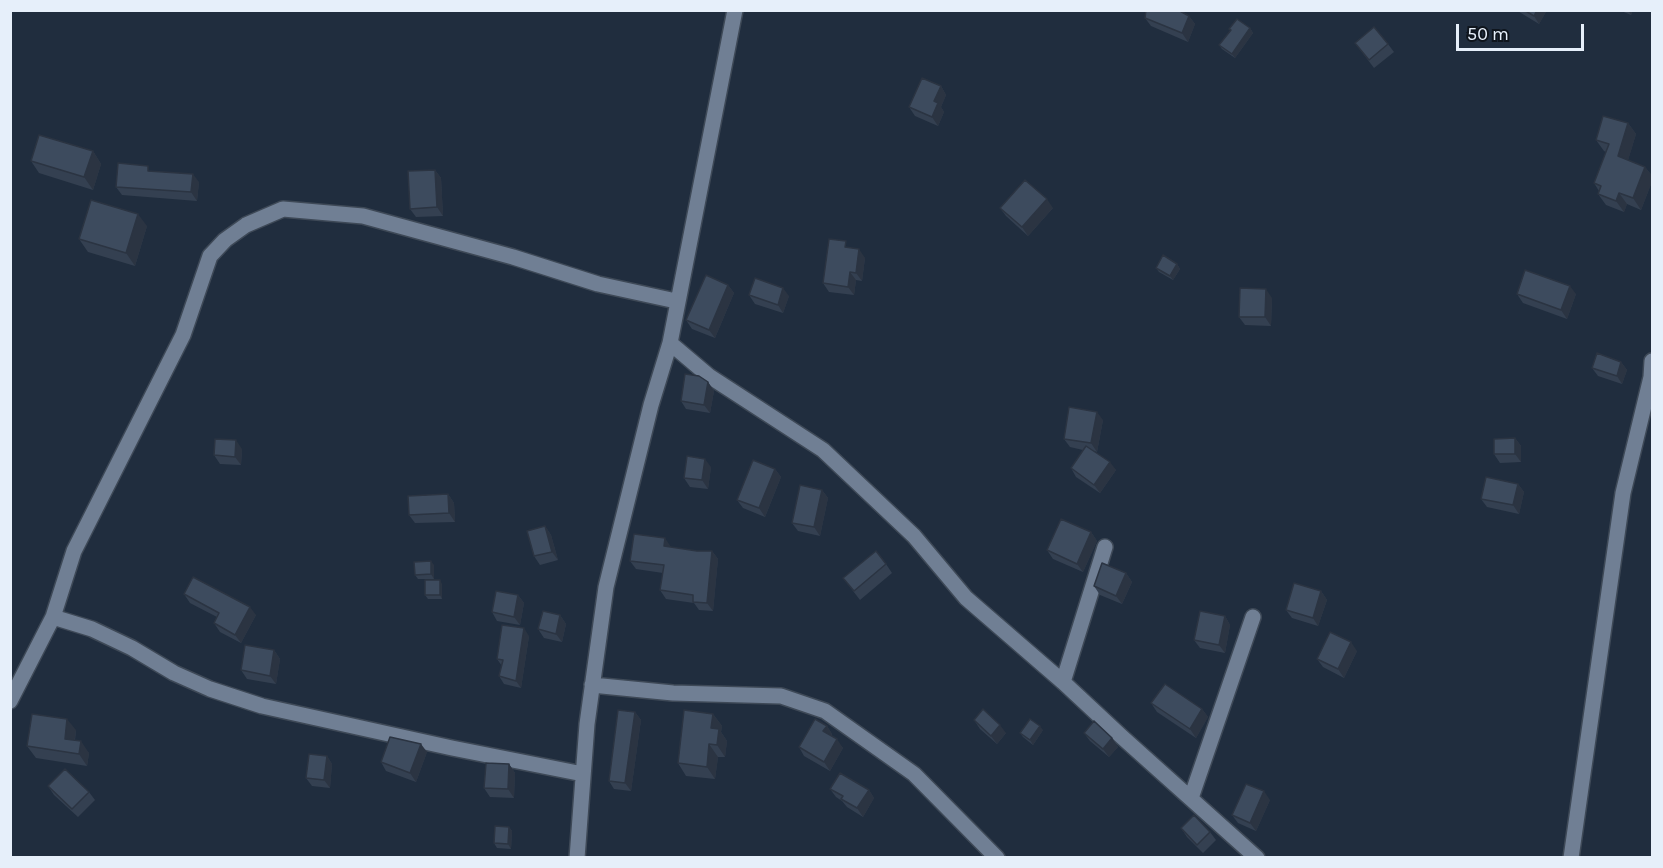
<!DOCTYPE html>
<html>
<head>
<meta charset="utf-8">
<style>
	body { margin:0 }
	#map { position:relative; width:1663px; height:868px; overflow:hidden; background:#202d3e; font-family:Karla,sans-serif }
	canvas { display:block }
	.frame { position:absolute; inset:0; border:12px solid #e6effa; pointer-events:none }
	.scale { position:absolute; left:1456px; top:24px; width:128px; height:27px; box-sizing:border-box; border:3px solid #e6effa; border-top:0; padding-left:8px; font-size:18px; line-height:21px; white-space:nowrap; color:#e6effa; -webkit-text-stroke:4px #0f151d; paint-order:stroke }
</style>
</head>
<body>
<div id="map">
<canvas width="1663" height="868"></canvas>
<div class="frame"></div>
<div class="scale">50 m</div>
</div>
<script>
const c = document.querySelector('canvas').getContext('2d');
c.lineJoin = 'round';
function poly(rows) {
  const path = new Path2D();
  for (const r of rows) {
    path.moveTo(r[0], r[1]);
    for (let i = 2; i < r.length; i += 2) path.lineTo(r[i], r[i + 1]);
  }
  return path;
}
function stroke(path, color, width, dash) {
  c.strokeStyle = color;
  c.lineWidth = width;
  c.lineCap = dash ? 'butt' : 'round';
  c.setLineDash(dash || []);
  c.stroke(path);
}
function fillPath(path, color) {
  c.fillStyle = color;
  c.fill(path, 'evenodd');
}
const street = poly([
	[670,343,709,376,823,450,914,536,966,598,1063,682,1122,737,1257,858],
	[53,617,92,629,132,648,174,673,210,689,262,706,452,748,583,774],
	[1063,682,1105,547],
	[592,685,673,693,781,696,825,711,914,774,997,858],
	[10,701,53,617,74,551,183,335,210,256,225,240,246,225,283,209,363,216,513,257,598,284,676,301],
	[1191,798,1253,617],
	[577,858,587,724,606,587,651,405,670,343,735,10],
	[1571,858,1623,493,1651,377,1652,361]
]);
stroke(street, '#3e4957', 18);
stroke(street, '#707f94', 15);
fillPath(poly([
	[1516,10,1547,10,1539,24],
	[1619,10,1633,10,1631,15],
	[1189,16,1195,24,1188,42,1151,26,1145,18],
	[1250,28,1253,33,1235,58,1222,49,1219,45],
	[1355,43,1388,44,1394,52,1374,68],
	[941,86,946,95,941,107,944,112,938,126,915,116,909,107],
	[1628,123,1636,134,1628,160,1645,167,1653,177,1653,179,1641,210,1627,204,1624,212,1606,205,1598,194,1599,191,1594,183,1606,152,1604,151,1596,140],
	[93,151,101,164,93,190,39,173,31,161],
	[435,170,441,178,443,216,416,217,410,209],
	[152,171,199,182,197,201,122,195,116,187],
	[1000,208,1053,208,1028,236,1006,216],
	[147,226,135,266,88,252,79,239],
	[850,248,865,258,862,281,856,280,854,295,829,292,823,283],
	[1177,264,1180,269,1173,280,1159,272,1156,268],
	[728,285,734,293,715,338,692,329,686,320],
	[1517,294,1576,294,1567,319,1523,303],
	[749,295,789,296,783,313,755,304],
	[1272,298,1271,326,1245,325,1239,317],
	[1621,362,1627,370,1622,384,1598,376,1592,368],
	[708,382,714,391,710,413,686,409,681,401],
	[1103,420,1097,452,1094,451,1116,470,1100,493,1076,477,1071,468,1083,450,1070,447,1064,439],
	[1515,438,1521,446,1521,462,1500,463,1494,454],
	[242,449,241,465,220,464,214,455],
	[711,467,708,489,690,487,684,478],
	[775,469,781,477,765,517,743,508,737,500],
	[1518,484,1524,492,1519,514,1487,507,1481,499],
	[822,490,828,498,820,536,798,531,792,523],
	[448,494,454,503,455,522,415,523,409,515],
	[545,526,551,535,558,560,540,565,534,556],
	[1091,532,1097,541,1083,572,1053,559,1047,550],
	[671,547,697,551,712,551,718,559,713,611,699,610,694,603,666,599,660,590,663,573,636,569,630,561],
	[886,564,892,573,860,600,843,578],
	[434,565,434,579,418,579,415,575],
	[1126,573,1132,582,1122,604,1100,595,1094,586],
	[442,584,442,599,428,599,425,595],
	[1321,591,1327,600,1318,626,1292,618,1286,610],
	[184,594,256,615,241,643,220,632,214,623,217,617,190,603],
	[518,595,524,603,520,625,497,621,492,612],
	[560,615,566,624,562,642,544,638,538,629],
	[1225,616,1230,625,1225,653,1200,648,1194,640],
	[529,636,521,688,504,684,499,676,502,666,497,659],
	[274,650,280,659,276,684,247,679,241,670],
	[1357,651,1344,678,1323,667,1317,659],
	[1151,703,1202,709,1208,717,1196,738,1157,712],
	[635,712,641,720,631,791,614,789,609,781],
	[713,714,722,726,721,732,727,741,725,757,718,757,715,779,686,776,678,763],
	[974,720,1006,733,997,744,980,729],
	[827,726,832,734,832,736,843,748,830,771,804,756,799,747],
	[76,730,75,740,89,753,87,766,36,758,27,746],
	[1043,730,1033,745,1023,737,1020,733],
	[1084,733,1112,738,1118,747,1109,757,1090,741],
	[427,752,416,782,386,771,381,762],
	[327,756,332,764,330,788,312,786,306,778],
	[509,764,515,773,514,798,490,797,484,788],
	[48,786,89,792,95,800,78,817,54,795],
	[830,789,869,790,874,798,863,817,847,807,842,801,836,797],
	[1270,800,1256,831,1238,823,1232,815],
	[509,827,512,831,511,849,497,848,494,843],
	[1181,828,1210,832,1216,840,1203,853,1187,837]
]), '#344051');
fillPath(poly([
	[1537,10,1547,10,1539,24,1534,16],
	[1628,10,1633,10,1631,15],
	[1189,16,1195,24,1188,42,1182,33],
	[1250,28,1253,33,1235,58,1232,54],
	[941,86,946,95,941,107,944,112,938,126,932,117,934,101],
	[1628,123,1636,134,1626,167,1618,156],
	[93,151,101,164,93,190,84,177],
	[1645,167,1653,177,1653,179,1641,210,1633,198],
	[435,170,441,178,443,216,437,207],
	[193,174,199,182,197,201,191,192],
	[1619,193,1627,204,1624,212,1616,201],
	[1047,199,1053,208,1028,236,1022,227],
	[138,214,147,226,135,266,126,253],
	[859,249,865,258,862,281,856,273],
	[1177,264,1180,269,1173,280,1170,276],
	[850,272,856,280,854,295,848,287],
	[728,285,734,293,715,338,709,330],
	[1570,286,1576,294,1567,319,1561,310],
	[783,288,789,296,783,313,778,305],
	[1266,289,1272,298,1271,326,1265,317],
	[1621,362,1627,370,1622,384,1617,376],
	[708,382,714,391,710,413,704,405],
	[1097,412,1103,420,1097,452,1091,443],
	[1515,438,1521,446,1521,462,1515,454],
	[236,440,242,449,241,465,235,457],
	[705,459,711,467,708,489,702,480],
	[1110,462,1116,470,1100,493,1094,485],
	[775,469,781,477,765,517,759,508],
	[1518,484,1524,492,1519,514,1513,505],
	[822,490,828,498,820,536,814,527],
	[448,494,454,503,455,522,449,513],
	[545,526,551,535,558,560,552,552],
	[1091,532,1097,541,1083,572,1077,564],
	[665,538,671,547,670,555,664,546],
	[712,551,718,559,713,611,707,603],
	[431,561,434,565,434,579,431,574],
	[1126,573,1132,582,1122,604,1116,596],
	[440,580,442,584,442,599,440,595],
	[1321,591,1327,600,1318,626,1313,618],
	[518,595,524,603,520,625,514,617],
	[250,607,256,615,241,643,235,635],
	[560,615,566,624,562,642,556,634],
	[1225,616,1230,625,1225,653,1219,645],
	[524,628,529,636,521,688,516,681],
	[1351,642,1357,651,1344,678,1338,669],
	[274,650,280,659,276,684,270,676],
	[1202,709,1208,717,1196,738,1190,729],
	[635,712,641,720,631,791,625,783],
	[713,714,722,726,721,732,727,741,725,757,717,745,711,728],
	[67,719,76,730,73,751,65,739],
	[1000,725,1006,733,997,744,991,736],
	[827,726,832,734,829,739,823,731],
	[1040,726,1043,730,1033,745,1030,740],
	[1112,738,1118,747,1109,757,1103,749],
	[837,739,843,748,830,771,824,762],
	[81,741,89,753,87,766,79,754],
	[421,744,427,752,416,782,410,773],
	[709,744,718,757,715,779,707,767],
	[327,756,332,764,330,788,324,780],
	[509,764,515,773,514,798,508,789],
	[869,790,874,798,863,817,857,808],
	[1264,791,1270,800,1256,831,1250,823],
	[509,827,512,831,511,849,508,844]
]), '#2b3442');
const building = poly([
	[1146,10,1178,10,1189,16,1182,33,1145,18,1146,10],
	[1524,10,1537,10,1534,16,1524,10],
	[1237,19,1250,28,1232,54,1219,45,1231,30,1229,29,1237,19],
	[1374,27,1388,44,1369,60,1355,43,1374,27],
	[922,78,941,86,934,101,938,103,932,117,909,107,922,78],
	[1603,116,1628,123,1618,156,1645,167,1633,198,1619,193,1616,201,1598,194,1601,186,1594,183,1609,144,1596,140,1603,116],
	[39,135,93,151,84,177,31,161,39,135],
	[118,163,148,166,148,171,193,174,191,192,116,187,118,163],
	[435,170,437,207,410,209,408,171,435,170],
	[1025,180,1047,199,1022,227,1000,208,1025,180],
	[91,200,138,214,126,253,79,239,91,200],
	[829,239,846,241,845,247,859,249,856,273,850,272,848,287,823,283,829,239],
	[1163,255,1177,264,1170,276,1156,268,1163,255],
	[1525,270,1570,286,1561,310,1517,294,1525,270],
	[706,275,728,285,709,330,686,320,706,275],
	[755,278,783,288,778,305,749,295,755,278],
	[1240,288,1266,289,1265,317,1239,317,1240,288],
	[1597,353,1621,362,1617,376,1592,368,1597,353],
	[685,374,699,376,708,382,704,405,681,401,685,374],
	[1069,407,1097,412,1091,443,1064,439,1069,407],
	[1515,438,1515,454,1494,454,1494,439,1515,438],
	[215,439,236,440,235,457,214,455,215,439],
	[1086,446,1110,462,1094,485,1071,468,1086,446],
	[687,456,705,459,702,480,684,478,687,456],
	[753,460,775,469,759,508,737,500,753,460],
	[1486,477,1518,484,1513,505,1481,499,1486,477],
	[800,485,822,490,814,527,792,523,800,485],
	[448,494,449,513,409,515,408,496,448,494],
	[1061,519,1091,532,1077,564,1047,550,1061,519],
	[545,526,552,552,534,556,527,531,545,526],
	[634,534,665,538,664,546,697,551,712,551,707,603,693,602,693,595,660,590,664,565,630,561,634,534],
	[876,551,886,564,854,591,843,578,876,551],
	[431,561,431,574,415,575,414,562,431,561],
	[1102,563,1126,573,1116,596,1094,586,1102,563],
	[193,577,250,607,235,635,214,623,219,613,184,594,193,577],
	[425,580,440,580,440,595,425,595,425,580],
	[1294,583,1321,591,1313,618,1286,610,1294,583],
	[496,591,518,595,514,617,492,612,496,591],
	[543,611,560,615,556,634,538,629,543,611],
	[1200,611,1225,616,1219,645,1194,640,1200,611],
	[502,625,524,628,516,681,499,676,503,660,497,659,502,625],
	[1330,632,1351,642,1338,669,1317,659,1330,632],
	[245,645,274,650,270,676,241,670,245,645],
	[1165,684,1202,709,1190,729,1151,703,1165,684],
	[983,709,1000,725,991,736,974,720,983,709],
	[618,710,635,712,625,783,609,781,618,710],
	[684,710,713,714,711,728,719,729,717,745,709,744,707,767,678,763,684,710],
	[32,714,67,719,65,739,81,741,79,754,27,746,32,714],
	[815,719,827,726,823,731,837,739,824,762,799,747,815,719],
	[1030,719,1040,726,1030,740,1020,733,1030,719],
	[1094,721,1112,738,1103,749,1084,733,1094,721],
	[390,737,421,744,410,773,381,762,390,737],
	[309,754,327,756,324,780,306,778,309,754],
	[486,763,509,764,508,789,484,788,486,763],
	[65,769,89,792,72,809,48,786,65,769],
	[840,773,869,790,857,808,841,799,843,796,830,789,840,773],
	[1246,784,1264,791,1250,823,1232,815,1246,784],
	[1194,815,1210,832,1197,845,1181,828,1194,815],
	[495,826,509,827,508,844,494,843,495,826]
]);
fillPath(building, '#3d4b5e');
stroke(building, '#2b3442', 1.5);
</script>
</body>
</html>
